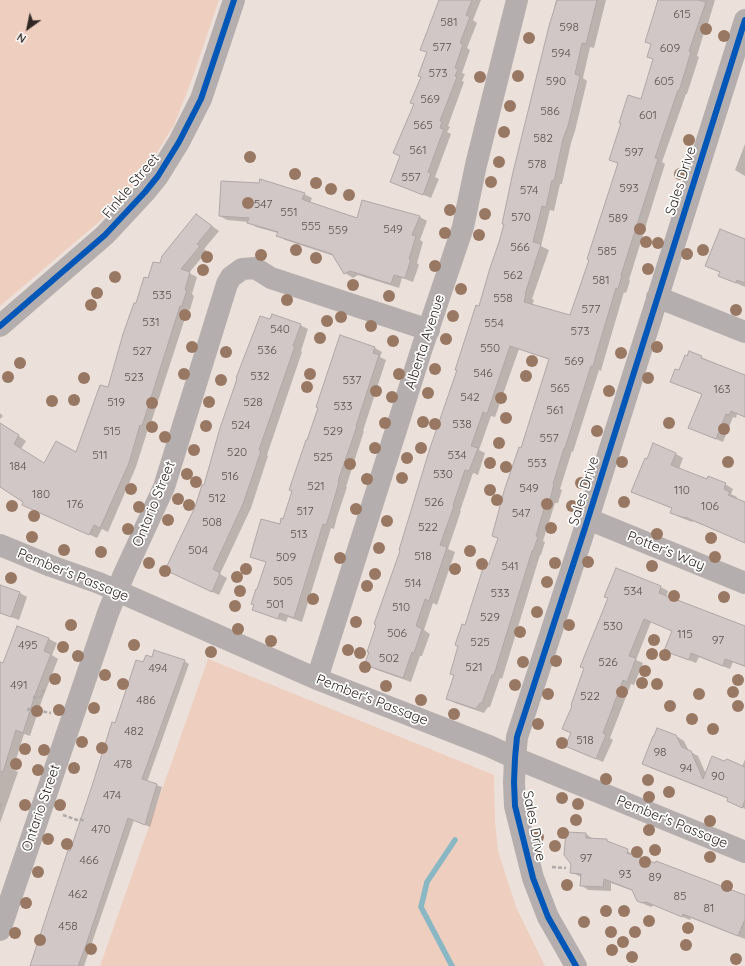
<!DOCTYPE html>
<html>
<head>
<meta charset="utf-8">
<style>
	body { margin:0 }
	#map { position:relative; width:745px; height:966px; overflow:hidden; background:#ece0da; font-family:Quicksand,sans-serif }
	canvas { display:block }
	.north { position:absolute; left:8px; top:8px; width:40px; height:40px; -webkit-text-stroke:3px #fff; paint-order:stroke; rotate:213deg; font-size:11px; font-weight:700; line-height:16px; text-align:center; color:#302723 }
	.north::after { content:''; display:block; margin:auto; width:14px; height:18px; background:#302723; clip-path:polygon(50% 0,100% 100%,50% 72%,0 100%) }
</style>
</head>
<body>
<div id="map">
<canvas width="745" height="966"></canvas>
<div class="north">N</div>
</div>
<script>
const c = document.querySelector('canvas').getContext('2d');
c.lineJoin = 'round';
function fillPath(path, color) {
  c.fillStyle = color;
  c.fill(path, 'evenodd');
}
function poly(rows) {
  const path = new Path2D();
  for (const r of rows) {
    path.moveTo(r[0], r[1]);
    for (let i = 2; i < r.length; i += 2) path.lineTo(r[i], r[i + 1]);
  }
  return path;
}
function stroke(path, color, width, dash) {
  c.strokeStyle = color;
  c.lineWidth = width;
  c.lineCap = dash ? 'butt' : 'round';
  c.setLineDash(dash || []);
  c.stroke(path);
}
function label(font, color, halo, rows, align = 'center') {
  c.font = font + ' Quicksand,sans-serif';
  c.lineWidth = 3.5;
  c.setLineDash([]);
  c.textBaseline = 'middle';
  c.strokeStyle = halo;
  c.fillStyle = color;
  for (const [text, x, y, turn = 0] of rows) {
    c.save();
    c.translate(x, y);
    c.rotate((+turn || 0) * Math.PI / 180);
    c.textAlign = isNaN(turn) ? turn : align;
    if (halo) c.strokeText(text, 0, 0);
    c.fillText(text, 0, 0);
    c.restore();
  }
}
fillPath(poly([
	[0,0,219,0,191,82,174,125,151,162,137,182,100,221,0,306],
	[208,659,494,775,495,821,498,851,516,907,545,966,100,966]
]), '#eecebe');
fillPath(poly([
	[440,0,481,0,473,20,477,23,467,48,470,50,462,73,465,74,462,81,464,82,448,126,450,127,447,132,451,134,435,177,439,179,431,198,391,181,401,156,415,105,411,102,421,78,428,53,422,49],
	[556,0,606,0,594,48,590,47,583,78,587,81,575,131,571,143,562,184,560,184,554,211,550,210,541,246,549,250,532,299,534,300,532,306,570,316,590,260,618,164,610,159,642,100,654,60,652,45,646,42,659,0,715,0,706,30,705,29,697,56,699,57,687,94,686,94,662,162,665,164,629,280,630,281,626,293,624,292,604,360,601,371,599,370,573,452,572,451,560,489,562,490,558,503,555,503,543,541,545,542,541,555,540,555,502,679,500,678,490,707,488,707,484,713,455,703,447,698,455,676,466,626,490,565,499,539,493,536,550,360,519,349,495,417,491,416,479,450,485,453,478,475,473,473,460,511,461,511,448,549,455,552,437,605,433,603,424,630,430,634,422,656,420,656,411,682,377,670,369,666,386,598,480,308,505,225,503,223],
	[745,144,745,176,735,170],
	[304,194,312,198,310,203,357,219,363,201,420,217,427,221,420,240,423,242,417,263,419,265,413,282,402,278,399,288,358,275,353,278,345,273,334,256,285,240,278,235,278,233,256,227,249,222,227,220,220,216],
	[197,215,219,231,204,249,207,251,189,273,197,277,192,294,194,296,190,310,188,309,149,429,148,429,136,467,108,532,102,529,97,538,23,505,25,502,0,475,0,423,26,441,21,449,44,464,77,454,108,389,136,305,149,279],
	[745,240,745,287,719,276],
	[270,320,300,325,308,329,301,351,302,352,267,455,268,456,251,508,220,574,227,578,219,595,166,570,196,508],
	[375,348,382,352,380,357,386,360,363,431,364,431,346,487,347,487,337,517,334,529,331,528,302,622,288,617,286,622,261,613,254,609,267,563,251,556,280,526,284,520],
	[689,352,745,376,745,417,737,414,736,418,733,417,723,442,696,431,703,395,671,382,679,371],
	[0,413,3,416,0,419],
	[676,454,683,458,679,469,707,480,725,484,733,489,731,494,737,497,736,500,745,504,745,542,693,521,692,522,679,517,671,512,673,509,632,491],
	[617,569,661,587,668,591,666,597,745,627,745,667,733,662,730,669,699,657,696,663,673,654,666,650,673,631,651,622,636,660,643,663,634,685,631,684,610,738,613,740,603,762,566,746,571,733,564,729,573,705,609,598],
	[0,584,1,586,20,593,27,597,19,620,0,613],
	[17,627,49,639,57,643,52,655,58,659,42,700,30,736,24,734,13,769,18,772,0,823,0,670,4,665],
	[153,658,184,661,189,664,147,782,162,787,150,827,134,820,84,966,32,966,80,822,81,822,115,724,144,663],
	[676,736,684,741,689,751,698,756,706,774,742,767,745,759,745,809,728,801,729,799,651,768,643,763],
	[586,834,593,839,606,840,635,855,635,857,745,896,745,939,691,918,690,920,654,905,651,907,646,905,637,900,633,891,611,883,611,891,588,890,581,885,581,877,571,872]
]), '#0003');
stroke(poly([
	[452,966,421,907,427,882,455,840]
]), '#89b7c3', 5.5);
const building = poly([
	[439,0,472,0,466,15,470,17,460,43,463,44,455,68,458,69,455,76,457,77,440,121,442,122,440,128,444,129,428,172,431,173,423,195,390,182,400,156,393,153,414,104,410,103,421,77,418,76,427,52,420,50,439,0],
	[557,0,597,0,586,44,582,43,575,74,580,76,568,126,563,139,554,181,552,180,546,207,542,206,533,242,541,244,525,294,526,294,524,302,570,315,589,260,587,259,618,163,609,160,621,123,619,123,628,95,641,99,653,59,647,57,651,44,645,42,658,0,698,0,706,2,689,51,691,52,679,91,678,90,655,158,658,159,621,275,622,275,618,289,616,288,596,355,593,367,591,366,565,448,564,448,553,484,554,484,550,500,547,499,536,536,538,537,533,551,532,551,494,675,492,675,482,703,480,703,476,709,446,699,454,675,450,674,458,646,455,645,462,624,465,625,485,562,489,564,498,538,492,536,504,491,519,447,521,448,549,359,510,346,487,414,483,412,471,446,478,448,469,471,465,470,453,505,454,506,440,545,447,547,429,601,425,599,416,626,422,629,414,653,412,652,403,678,368,666,368,664,365,663,369,652,367,652,376,625,374,624,400,551,399,550,430,448,457,370,455,370,476,305,479,306,490,268,499,242,504,224,502,224,513,172,549,26,557,0],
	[260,179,305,193,302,199,304,200,357,218,362,200,420,216,412,235,416,236,409,259,411,259,405,278,394,275,391,284,350,271,344,274,332,254,276,236,278,232,247,223,249,218,219,216,221,181,259,183,260,179],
	[196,214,212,226,197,244,200,246,181,269,190,272,185,290,187,290,182,306,180,306,149,404,142,426,140,425,129,463,100,528,94,525,89,535,22,505,23,502,0,487,0,423,19,435,14,444,44,463,56,441,76,452,100,385,108,387,123,334,134,303,136,303,144,277,148,278,153,262,160,263,162,256,196,214],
	[720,229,745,239,745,283,737,280,736,283,718,276,720,272,705,266,720,229],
	[272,314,301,324,293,346,295,346,259,450,261,451,243,504,213,569,220,573,212,592,165,570,195,507,202,485,204,485,220,428,237,379,236,378,260,316,270,319,272,314],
	[340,335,375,347,373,353,379,355,356,426,357,426,338,481,339,482,330,513,326,525,323,524,294,618,280,613,278,619,252,610,254,605,251,604,256,589,257,589,266,562,250,557,261,519,280,524,281,518,283,519,292,491,289,490,306,440,307,440,318,408,316,407,340,335],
	[689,351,702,356,701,358,745,375,745,417,731,411,729,415,726,414,716,439,688,428,702,394,670,382,675,369,679,370,685,355,687,356,689,351],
	[653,443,676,453,671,465,707,479,708,476,726,483,724,489,730,492,728,495,745,502,745,543,685,517,685,518,670,513,672,508,631,492,645,458,647,459,653,443],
	[616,568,661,586,659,593,745,626,745,666,725,659,723,666,691,653,689,660,664,651,672,631,644,619,629,656,636,658,627,682,623,680,603,733,606,735,596,759,565,746,571,733,562,729,572,706,571,705,584,668,580,667,608,598,604,597,616,568],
	[0,585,20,592,11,617,0,613,0,585],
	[17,626,49,638,44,651,51,654,35,695,23,733,16,730,3,772,0,771,0,662,3,663,17,626],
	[154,650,185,660,142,779,157,784,145,825,128,818,85,948,78,966,30,966,68,850,70,851,92,786,112,722,115,723,136,660,143,662,146,655,152,657,154,650],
	[657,728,676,735,682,747,691,751,703,779,712,756,724,761,727,759,745,767,745,800,742,808,727,801,728,798,642,764,653,736,654,736,657,728],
	[566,832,586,833,586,838,607,839,607,841,628,849,627,853,655,863,656,861,745,895,745,919,738,936,683,914,682,917,646,902,642,903,637,901,632,890,604,879,603,887,580,886,581,874,570,873,571,864,564,855,566,832]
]);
fillPath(building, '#d1c7c6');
stroke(building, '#b0a6a6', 1);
stroke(poly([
	[33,697,38,698,41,696,44,689],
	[27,710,36,707,45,712,51,713],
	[0,803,0,810],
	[63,815,77,820,80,819,85,821],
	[552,867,566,868]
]), '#b0aaa9', 2.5, [4, 2]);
stroke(poly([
	[657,297,745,332],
	[0,326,105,235,145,192,158,176,179,142,201,99,234,0],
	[588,519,745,583],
	[0,545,51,566,99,583,317,679,489,746,515,758,745,852],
	[317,679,422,348,463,227,476,165,517,0],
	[0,930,108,613,124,574,164,487,227,284,231,277,242,269,255,268,271,278,429,330],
	[576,966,548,917,533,878,515,806,514,782,515,758,517,737,585,528,745,20]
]), '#b4afae', 22);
stroke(poly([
	[0,326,105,235,145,192,158,176,179,142,201,99,234,0],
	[576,966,548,917,533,878,515,806,514,782,515,758,517,737,585,528,745,20]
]), '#0057b8', 6);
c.fillStyle = '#997863';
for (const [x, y] of [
	[706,29],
	[724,36],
	[529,38],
	[518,76],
	[480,77],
	[510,106],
	[504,132],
	[689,140],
	[250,157],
	[499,162],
	[295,174],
	[680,174],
	[491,182],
	[316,183],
	[331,189],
	[349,195],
	[248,203],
	[450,210],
	[485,214],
	[640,229],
	[445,233],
	[479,235],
	[646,242],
	[658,243],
	[296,250],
	[703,250],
	[687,254],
	[261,255],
	[207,257],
	[316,258],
	[435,266],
	[648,269],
	[203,270],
	[115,277],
	[353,285],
	[461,289],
	[97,293],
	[389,296],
	[287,300],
	[91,305],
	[736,310],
	[185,315],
	[453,316],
	[341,317],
	[327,321],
	[371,326],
	[320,338],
	[446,339],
	[393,341],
	[192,347],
	[657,347],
	[226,352],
	[621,353],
	[532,361],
	[20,363],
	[435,369],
	[184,374],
	[310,374],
	[399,374],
	[526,376],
	[8,377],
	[84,378],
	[648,378],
	[221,380],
	[307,387],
	[376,391],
	[609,391],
	[428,393],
	[392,397],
	[501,398],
	[74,400],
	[52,401],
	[209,402],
	[152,403],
	[506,418],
	[423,422],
	[385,423],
	[669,423],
	[435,424],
	[206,426],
	[152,427],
	[724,429],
	[597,431],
	[165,437],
	[499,443],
	[375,448],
	[421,448],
	[194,450],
	[407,458],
	[622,462],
	[728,462],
	[490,463],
	[350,464],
	[506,467],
	[187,474],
	[402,478],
	[367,479],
	[196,482],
	[581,483],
	[131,489],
	[490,490],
	[178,499],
	[497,500],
	[624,502],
	[547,504],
	[189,505],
	[12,506],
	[572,506],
	[139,507],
	[356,509],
	[34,516],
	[168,520],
	[387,521],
	[551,528],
	[128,529],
	[657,534],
	[32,537],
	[711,538],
	[379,548],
	[64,550],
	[470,551],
	[101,552],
	[715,557],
	[340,558],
	[588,562],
	[149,563],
	[555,563],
	[482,564],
	[652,566],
	[246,569],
	[455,569],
	[165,571],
	[375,574],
	[237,577],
	[11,578],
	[547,582],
	[367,586],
	[240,591],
	[674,596],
	[724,597],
	[313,599],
	[235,606],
	[537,612],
	[356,622],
	[71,625],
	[569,625],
	[238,629],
	[520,632],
	[654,640],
	[271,641],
	[134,645],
	[63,647],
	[348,650],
	[211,652],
	[360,653],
	[652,654],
	[665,655],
	[78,656],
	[556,661],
	[523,662],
	[365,667],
	[645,671],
	[105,675],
	[55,679],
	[738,680],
	[642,683],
	[123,684],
	[657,684],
	[515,685],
	[386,686],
	[622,692],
	[733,692],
	[548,694],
	[699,694],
	[421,700],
	[670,706],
	[738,706],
	[94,708],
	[59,710],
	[37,711],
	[454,714],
	[692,719],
	[538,724],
	[713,729],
	[82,742],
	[562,743],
	[102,748],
	[25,749],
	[44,750],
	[16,764],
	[74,768],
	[38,770],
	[606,779],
	[648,780],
	[669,792],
	[649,797],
	[562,798],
	[578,804],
	[25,805],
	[60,805],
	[576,820],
	[710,821],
	[649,830],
	[563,833],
	[538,837],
	[48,839],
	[67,844],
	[555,846],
	[655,850],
	[637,852],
	[710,857],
	[645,862],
	[38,872],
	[567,885],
	[727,886],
	[26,903],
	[606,911],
	[624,911],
	[649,921],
	[584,922],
	[688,928],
	[611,932],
	[635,932],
	[15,933],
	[40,940],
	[623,942],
	[686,945],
	[91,949],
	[612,950],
	[632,957],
	[736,959]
]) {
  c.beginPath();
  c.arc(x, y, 6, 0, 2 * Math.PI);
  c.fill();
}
label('12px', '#5a514e', null, [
	["615",682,14],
	["581",449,22],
	["598",569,27],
	["577",442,47],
	["609",670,48],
	["594",561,53],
	["573",438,73],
	["590",556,81],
	["605",664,81],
	["569",430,99],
	["586",550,111],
	["601",648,115],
	["565",423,125],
	["582",543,138],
	["561",418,150],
	["597",634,152],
	["578",537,164],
	["557",411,177],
	["593",629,188],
	["574",529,190],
	["547",263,204],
	["551",289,212],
	["570",521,217],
	["589",618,218],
	["555",311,226],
	["549",393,229],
	["559",338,230],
	["566",520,247],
	["585",607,251],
	["562",513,275],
	["581",601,280],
	["535",162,295],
	["558",503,298],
	["577",591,309],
	["531",151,322],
	["554",494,323],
	["540",280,329],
	["573",580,331],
	["550",490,348],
	["536",267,350],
	["527",142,351],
	["569",574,361],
	["546",483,373],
	["532",260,376],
	["523",134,377],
	["537",352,380],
	["565",560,388],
	["163",722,389],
	["542",470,397],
	["519",116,402],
	["528",253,402],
	["533",343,406],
	["561",555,410],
	["538",462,424],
	["524",241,425],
	["515",112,431],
	["529",333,431],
	["557",549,438],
	["520",237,452],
	["511",100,455],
	["534",457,455],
	["525",323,457],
	["553",537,463],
	["184",18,466],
	["530",443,474],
	["516",230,476],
	["521",316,486],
	["549",529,488],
	["110",682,490],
	["180",41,494],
	["512",217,498],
	["526",434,502],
	["176",75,504],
	["106",710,506],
	["517",305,511],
	["547",521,513],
	["508",212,522],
	["522",428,527],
	["513",299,534],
	["504",198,550],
	["518",423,556],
	["509",286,557],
	["541",510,566],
	["505",283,581],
	["514",413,583],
	["534",633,591],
	["533",500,593],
	["501",275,604],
	["510",401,607],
	["529",490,617],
	["530",613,626],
	["506",397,633],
	["115",685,634],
	["97",718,640],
	["525",480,642],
	["495",28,645],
	["502",389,658],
	["526",608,662],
	["521",474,667],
	["494",158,668],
	["491",19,685],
	["522",590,696],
	["486",146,700],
	["482",134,731],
	["518",585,740],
	["98",660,752],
	["478",123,764],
	["94",686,768],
	["90",718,776],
	["474",112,795],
	["470",101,829],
	["97",586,858],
	["466",89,860],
	["93",625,874],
	["89",655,877],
	["462",78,894],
	["85",680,896],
	["81",709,908],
	["458",68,926]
]);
label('14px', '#302723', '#fff', [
	["Sales Drive",681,181,-72],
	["Finkle Street",131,186,-50],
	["Alberta Avenue",425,342,-72],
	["Sales Drive",584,491,-73],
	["Ontario Street",154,504,-68],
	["Potter's Way",666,551,22],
	["Pember's Passage",73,575,22],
	["Pember's Passage",372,700,21],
	["Ontario Street",41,808,-71],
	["Pember's Passage",672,822,22],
	["Sales Drive",534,826,79]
]);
</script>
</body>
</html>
